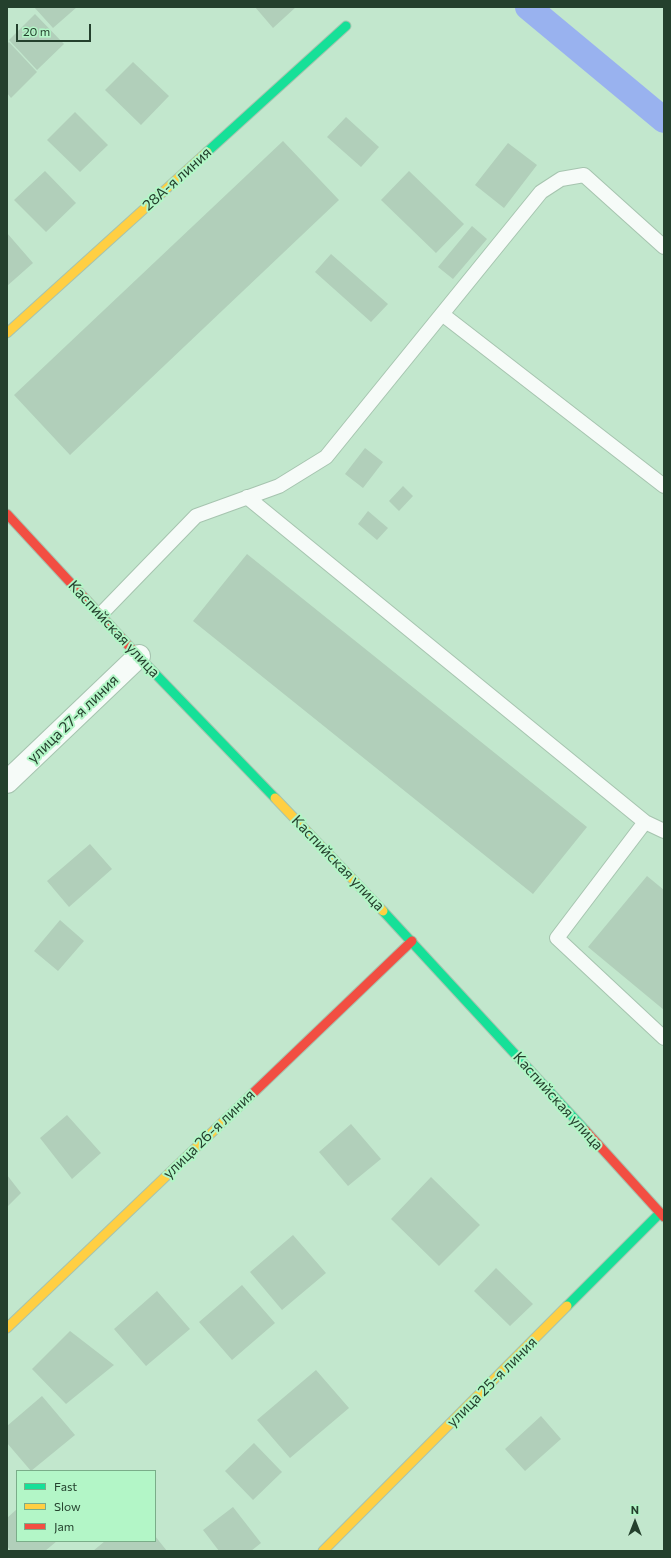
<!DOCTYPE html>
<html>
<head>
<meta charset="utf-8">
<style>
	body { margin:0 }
	#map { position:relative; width:671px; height:1558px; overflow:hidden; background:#c2e7cd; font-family:Commissioner,sans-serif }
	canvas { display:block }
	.frame { position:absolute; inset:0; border:8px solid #24402d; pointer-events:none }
	.legend { position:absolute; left:16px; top:1470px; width:140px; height:72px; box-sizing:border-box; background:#b3f6c7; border:1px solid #7aad89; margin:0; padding:5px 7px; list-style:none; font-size:12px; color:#24402d }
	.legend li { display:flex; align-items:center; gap:8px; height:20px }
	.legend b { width:20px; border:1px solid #7aad89 }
	.north { position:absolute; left:615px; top:1502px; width:40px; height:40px; -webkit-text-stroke:3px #b3f6c7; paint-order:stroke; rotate:0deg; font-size:11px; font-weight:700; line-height:16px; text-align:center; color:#24402d }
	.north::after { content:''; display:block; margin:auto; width:14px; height:18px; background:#24402d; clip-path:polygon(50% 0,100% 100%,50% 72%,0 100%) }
	.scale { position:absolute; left:16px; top:24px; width:75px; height:18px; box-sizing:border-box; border:2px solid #24402d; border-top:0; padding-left:5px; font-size:12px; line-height:14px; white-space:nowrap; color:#24402d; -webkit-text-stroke:3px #b3f6c7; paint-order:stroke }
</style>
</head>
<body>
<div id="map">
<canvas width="671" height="1558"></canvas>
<div class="frame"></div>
<ul class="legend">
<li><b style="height:5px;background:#16e098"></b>Fast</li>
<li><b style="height:5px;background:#ffcf43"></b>Slow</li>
<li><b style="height:5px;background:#f24e42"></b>Jam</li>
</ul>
<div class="north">N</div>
<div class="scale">20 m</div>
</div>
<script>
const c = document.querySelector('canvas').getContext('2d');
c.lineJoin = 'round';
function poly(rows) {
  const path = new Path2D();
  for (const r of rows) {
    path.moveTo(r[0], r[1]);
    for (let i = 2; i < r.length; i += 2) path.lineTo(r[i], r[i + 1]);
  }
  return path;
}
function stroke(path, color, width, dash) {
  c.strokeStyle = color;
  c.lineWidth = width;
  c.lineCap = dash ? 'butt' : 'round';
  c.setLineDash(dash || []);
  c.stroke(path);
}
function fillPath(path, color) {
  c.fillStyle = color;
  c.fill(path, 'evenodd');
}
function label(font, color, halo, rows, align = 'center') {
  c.font = font + ' Commissioner,sans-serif';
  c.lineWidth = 4;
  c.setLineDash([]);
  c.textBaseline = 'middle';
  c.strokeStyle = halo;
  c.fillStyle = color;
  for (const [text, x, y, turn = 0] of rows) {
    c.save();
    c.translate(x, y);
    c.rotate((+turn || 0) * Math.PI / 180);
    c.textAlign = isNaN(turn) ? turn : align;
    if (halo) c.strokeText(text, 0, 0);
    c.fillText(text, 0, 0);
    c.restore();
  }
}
stroke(poly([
	[528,7,664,120]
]), '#99b2ef', 26);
fillPath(poly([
	[34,7,77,7,53,28],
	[255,7,296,7,273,28],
	[35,14,64,44,37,70,9,40],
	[9,42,37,72,11,98,7,93,7,44],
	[133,62,169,96,141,125,105,90],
	[75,112,108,145,80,172,47,140],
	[346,117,379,147,361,167,327,137],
	[283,141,339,200,70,455,14,395],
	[508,143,537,165,504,208,475,185],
	[45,171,76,203,46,232,14,200],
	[409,171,464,224,436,253,381,200],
	[472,226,487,239,453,279,438,267],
	[7,233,33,263,7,286],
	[331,254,388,304,371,322,315,272],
	[365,448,383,462,363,488,345,474],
	[403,486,413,496,399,511,389,501],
	[368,511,388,528,377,540,358,524],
	[247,554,587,827,533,894,193,621],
	[90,844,112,869,69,907,47,881],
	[647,876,664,890,664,1010,588,947],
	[60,920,84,941,58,971,34,951],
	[67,1115,101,1153,72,1179,40,1138],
	[351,1124,381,1159,348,1186,319,1152],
	[7,1175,21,1193,7,1207],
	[431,1177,480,1225,439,1266,391,1219],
	[293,1235,326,1273,282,1310,250,1272],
	[496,1268,533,1304,510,1326,474,1291],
	[242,1285,275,1323,232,1360,199,1322],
	[157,1291,190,1329,146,1366,114,1329],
	[70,1331,114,1365,66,1404,32,1369],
	[316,1370,349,1408,290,1458,257,1420],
	[42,1396,75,1435,31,1471,7,1443,7,1426],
	[541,1416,561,1439,525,1471,505,1449],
	[254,1443,282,1472,253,1500,225,1471],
	[233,1507,261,1543,251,1551,219,1551,203,1530],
	[17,1509,17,1541,57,1541,45,1551,11,1551,7,1546,7,1518],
	[155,1536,167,1551,93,1551,105,1541,155,1541]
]), '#b1cfba');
const lane = poly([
	[442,314,664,486],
	[247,497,645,822,557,938,664,1038],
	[101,614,196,516,279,486,326,457,541,192,561,179,584,175,664,247],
	[645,822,664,831]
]);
const street = poly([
	[7,782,139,656]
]);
const fast = poly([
	[207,152,346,26],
	[140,658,275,798],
	[383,911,585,1130],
	[567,1306,660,1213]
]);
const slow = poly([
	[7,333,207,152],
	[275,798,383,911],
	[7,1328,249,1097],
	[323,1551,567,1306]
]);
const jam = poly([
	[7,514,140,658],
	[249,1097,412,941],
	[585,1130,664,1217]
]);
stroke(lane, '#a6c4af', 16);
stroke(street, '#a6c4af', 24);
stroke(fast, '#a6c4af', 11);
stroke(slow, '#a6c4af', 11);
stroke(jam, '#a6c4af', 11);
stroke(lane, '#f6fbf8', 14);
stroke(street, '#f6fbf8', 22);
stroke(fast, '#16e098', 9);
stroke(slow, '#ffcf43', 9);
stroke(jam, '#f24e42', 9);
label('15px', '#24402d', '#b3f6c7', [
	["28А-я линия",177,179,-42],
	["Каспийская улица",114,629,47],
	["улица 27-я линия",73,719,-44],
	["Каспийская улица",338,863,46],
	["Каспийская улица",558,1101,48],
	["улица 26-я линия",209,1134,-44],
	["улица 25-я линия",492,1382,-45]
]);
</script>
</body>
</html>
